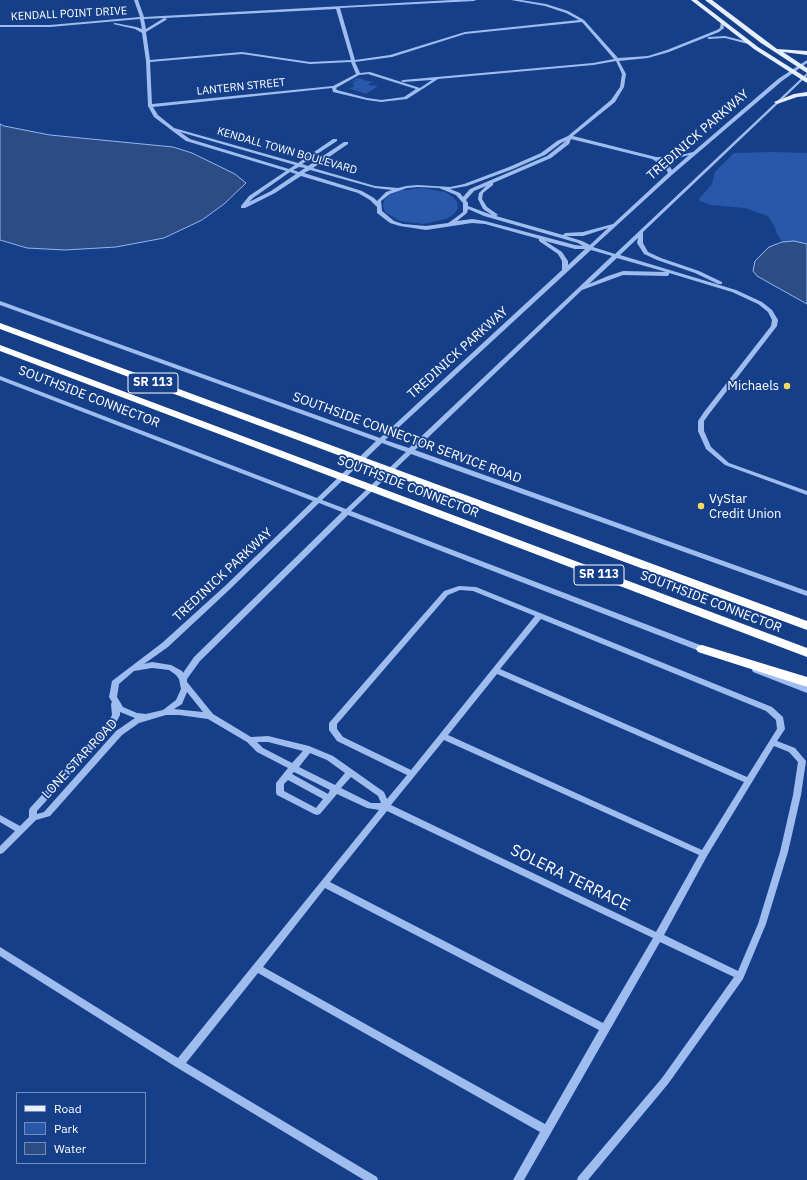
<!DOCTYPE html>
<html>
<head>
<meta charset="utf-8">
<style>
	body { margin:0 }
	#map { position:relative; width:807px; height:1180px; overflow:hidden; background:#163f8a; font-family:"IBM Plex Sans",sans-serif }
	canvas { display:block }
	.legend { position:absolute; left:16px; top:1092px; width:130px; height:72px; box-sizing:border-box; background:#163f8a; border:1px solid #738cb9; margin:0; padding:5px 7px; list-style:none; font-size:12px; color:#fff }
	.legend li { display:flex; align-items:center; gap:8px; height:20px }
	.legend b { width:20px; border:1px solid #738cb9 }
</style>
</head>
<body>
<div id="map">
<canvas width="807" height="1180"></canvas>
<ul class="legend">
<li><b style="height:5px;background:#e6eeff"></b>Road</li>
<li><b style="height:11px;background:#2957a9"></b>Park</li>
<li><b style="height:11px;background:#2d4c84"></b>Water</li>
</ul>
</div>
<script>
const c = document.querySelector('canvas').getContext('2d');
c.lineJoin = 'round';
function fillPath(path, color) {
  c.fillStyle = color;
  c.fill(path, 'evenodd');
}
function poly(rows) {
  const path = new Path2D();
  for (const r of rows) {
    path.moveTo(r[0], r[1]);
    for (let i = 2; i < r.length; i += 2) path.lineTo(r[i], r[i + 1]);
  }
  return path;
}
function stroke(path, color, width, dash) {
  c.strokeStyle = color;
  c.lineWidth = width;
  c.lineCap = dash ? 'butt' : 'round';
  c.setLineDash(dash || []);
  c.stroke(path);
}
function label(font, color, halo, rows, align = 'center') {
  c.font = font + ' "IBM Plex Sans",sans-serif';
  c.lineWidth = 3.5;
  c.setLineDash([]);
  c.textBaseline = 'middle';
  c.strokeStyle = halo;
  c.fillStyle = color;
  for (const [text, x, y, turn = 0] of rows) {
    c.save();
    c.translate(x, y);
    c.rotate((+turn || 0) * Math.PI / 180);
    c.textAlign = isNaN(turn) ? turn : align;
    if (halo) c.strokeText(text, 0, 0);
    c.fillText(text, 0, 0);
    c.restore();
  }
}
fillPath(poly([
	[358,78,374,83,369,83,369,85,378,86,366,94,348,88,354,87,353,83,357,80,346,84],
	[773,152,807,153,807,244,794,241,782,242,777,234,774,225,768,216,745,208,711,205,700,201,699,199,712,184,715,172,734,153],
	[422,188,445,192,453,197,457,202,458,208,454,214,446,219,424,224,400,221,385,212,383,206,384,200,390,195,399,191]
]), '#2957a9');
const water = poly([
	[0,124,4,126,50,135,173,147,192,153,235,174,246,183,224,204,202,220,164,238,116,247,65,250,27,248,0,240,0,124],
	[794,241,807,244,807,304,757,276,753,271,755,261,769,247,782,242,794,241]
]);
fillPath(water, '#2d4c84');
stroke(water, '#91b6f1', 1);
fillPath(poly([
	[134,0,138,0,144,17,452,0,476,0,474,1,340,8,355,60,390,55,465,32,579,20,566,13,545,6,511,0,521,0,546,4,568,11,584,20,618,58,648,56,667,50,717,30,720,28,721,22,723,22,724,28,719,32,669,52,648,58,619,61,626,74,624,87,615,102,573,136,656,157,674,157,693,152,778,79,807,60,807,63,782,81,673,174,593,247,615,254,807,73,807,76,643,232,643,243,648,252,661,258,699,271,722,282,722,284,718,284,695,273,657,260,644,254,637,243,638,238,620,255,736,290,762,302,772,310,778,320,777,326,709,414,704,421,704,431,711,447,729,463,807,491,807,495,725,465,706,449,698,431,698,421,704,412,771,326,772,320,768,312,758,304,732,292,669,273,669,275,667,276,623,275,582,290,415,450,807,591,807,596,411,454,351,511,708,648,709,650,708,652,702,652,348,515,200,661,187,679,187,682,213,714,251,737,268,736,309,746,333,756,384,792,387,799,407,775,337,741,329,730,329,723,444,591,459,586,476,587,772,707,783,717,785,729,777,741,795,748,806,761,801,795,788,852,766,924,743,979,668,1084,588,1180,577,1180,578,1177,662,1078,734,977,660,942,524,1180,513,1180,540,1132,258,973,186,1063,377,1177,378,1180,364,1180,176,1067,0,956,0,947,178,1058,379,810,367,808,337,794,320,814,317,815,314,814,277,795,276,793,276,783,288,768,257,752,247,742,208,719,179,715,166,715,139,723,122,735,50,816,36,820,3,853,0,854,0,846,15,831,0,822,0,815,20,826,29,817,29,810,30,808,109,721,112,715,111,704,112,702,109,697,112,681,162,643,225,586,313,501,0,380,0,376,317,498,376,441,0,305,0,301,380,438,562,270,562,261,558,254,539,241,539,239,485,224,472,223,426,230,400,226,390,223,377,213,377,207,370,200,358,193,301,176,275,193,245,208,241,208,241,206,249,196,286,171,186,141,154,117,148,106,146,61,142,33,135,29,113,24,115,23,136,27,142,29,140,19,50,27,0,27,0,25,50,25,140,17,134,0],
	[336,9,351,60,310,62,242,52,150,60,146,32,166,20,167,19,165,18,336,9],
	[164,18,146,29,144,19,164,18],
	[582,22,614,59,593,63,403,80,401,81,403,82,432,80,420,88,370,72,360,73,355,62,392,57,465,34,582,22],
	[242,54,310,64,351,62,356,74,333,86,152,104,150,62,242,54],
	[616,61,622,74,620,87,611,100,568,136,557,141,541,153,509,167,464,184,450,187,418,185,406,186,398,188,375,186,313,168,348,144,348,142,344,142,308,166,302,164,337,141,337,139,333,139,298,163,174,128,158,115,153,107,332,88,333,92,367,100,381,102,407,99,438,79,593,65,616,61],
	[368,74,416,89,404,97,381,100,367,98,337,90,336,88,359,75,368,74],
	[180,132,295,165,289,169,190,139,180,132],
	[571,139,652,159,665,167,668,173,613,224,583,232,565,233,563,235,496,216,498,215,497,214,487,207,482,199,483,193,493,185,493,183,551,158,569,144,571,139],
	[566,141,547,156,470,189,463,197,460,193,450,189,467,186,513,169,545,155,561,143,566,141],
	[689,155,672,170,669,165,660,159,674,159,689,155],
	[299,167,305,168,299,172,293,170,299,167],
	[310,170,375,188,392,190,386,192,377,201,374,198,362,191,304,173,310,170],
	[290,172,296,174,271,191,249,202,253,198,290,172],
	[486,186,479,193,478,199,483,209,492,215,468,206,468,203,466,200,474,191,486,186],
	[418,187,439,188,456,195,463,203,463,212,454,219,448,223,426,226,403,224,394,221,382,211,381,201,390,194,407,188,418,187],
	[468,209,484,216,578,243,583,246,575,245,485,221,472,219,457,221,467,213,468,209],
	[608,228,590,245,582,241,566,236,583,236,608,228],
	[545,241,575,249,585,249,568,265,568,261,562,252,545,241],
	[591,250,612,256,409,448,385,440,591,250],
	[617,258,666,272,623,271,608,276,589,284,617,258],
	[382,443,406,452,346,509,322,500,382,443],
	[319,503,342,512,194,657,183,673,182,671,171,665,152,662,144,664,168,647,229,590,319,503],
	[460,590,473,591,535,616,411,770,343,737,337,729,337,724,448,595,460,590],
	[541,619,766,711,776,720,777,729,747,777,500,669,541,619],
	[152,668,169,670,176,675,179,679,181,689,176,700,163,710,146,714,137,713,123,707,117,697,119,684,134,671,152,668],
	[497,674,744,782,702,850,448,735,497,674],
	[187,692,203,712,174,709,182,704,187,692],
	[120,712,135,718,116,731,44,812,37,814,37,811,115,725,120,715,120,712],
	[444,740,699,855,656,932,391,805,444,740],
	[257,742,268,742,303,751,292,763,263,748,257,742],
	[774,746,789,752,798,762,793,795,780,852,758,924,738,971,664,935,707,856,774,746],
	[310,753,327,760,345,773,335,785,299,767,310,753],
	[294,772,330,790,328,794,292,774,294,772],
	[351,777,378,796,381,803,371,803,341,788,351,777],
	[288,780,323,799,316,808,284,791,284,784,288,780],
	[387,811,653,938,603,1023,330,882,387,811],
	[325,888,599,1030,545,1124,263,967,325,888],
	[725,36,749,42,750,43,748,44,725,38,709,39,707,38,709,37,725,36],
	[756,667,807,687,807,693,753,672,752,670,753,668,756,667]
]), '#9fbcef');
fillPath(poly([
	[691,0,697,0,758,47,807,78,807,83,754,49,691,0],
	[705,0,712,0,777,49,807,51,807,55,783,52,807,68,807,73,761,43,705,0],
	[807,92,807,96,797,97,777,104,774,102,794,94,807,92]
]), '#e6eeff');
fillPath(poly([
	[0,323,807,621,807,630,0,329,0,323],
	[0,345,807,648,807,657,0,351,0,345],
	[702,645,807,677,807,687,698,652,696,649,698,646,702,645]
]), '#fff');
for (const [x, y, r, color] of [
	[787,386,4,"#ffdd5c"],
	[701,506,4,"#ffdd5c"]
]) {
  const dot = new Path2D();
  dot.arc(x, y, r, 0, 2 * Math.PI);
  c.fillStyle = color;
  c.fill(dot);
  stroke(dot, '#163f8a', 1.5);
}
label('11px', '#fff', '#163f8a', [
	["KENDALL POINT DRIVE",69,14,-3],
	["LANTERN STREET",241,87,-6],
	["KENDALL TOWN BOULEVARD",287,151,16]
]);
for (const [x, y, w] of [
	[153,383,50],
	[599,575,50]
]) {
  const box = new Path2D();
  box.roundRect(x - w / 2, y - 10, w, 20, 3);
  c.fillStyle = '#163f8a';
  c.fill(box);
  stroke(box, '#fff', 1);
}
label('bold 12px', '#fff', null, [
	["SR 113",153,383],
	["SR 113",599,575]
]);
label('13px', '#fff', '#163f8a', [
	["TREDINICK PARKWAY",698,135,-41],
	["TREDINICK PARKWAY",458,353,-42],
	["SOUTHSIDE CONNECTOR",89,397,21],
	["SOUTHSIDE CONNECTOR SERVICE ROAD",407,438,20],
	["SOUTHSIDE CONNECTOR",408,487,21],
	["TREDINICK PARKWAY",223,575,-43],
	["SOUTHSIDE CONNECTOR",711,602,21],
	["LONE STAR ROAD",80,759,-47]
]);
label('13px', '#fff', '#163f8a', [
	["Michaels",779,386],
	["VyStar",709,499,"left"],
	["Credit Union",709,514,"left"]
], 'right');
label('16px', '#fff', '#163f8a', [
	["SOLERA TERRACE",570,878,26]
]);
</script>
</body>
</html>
